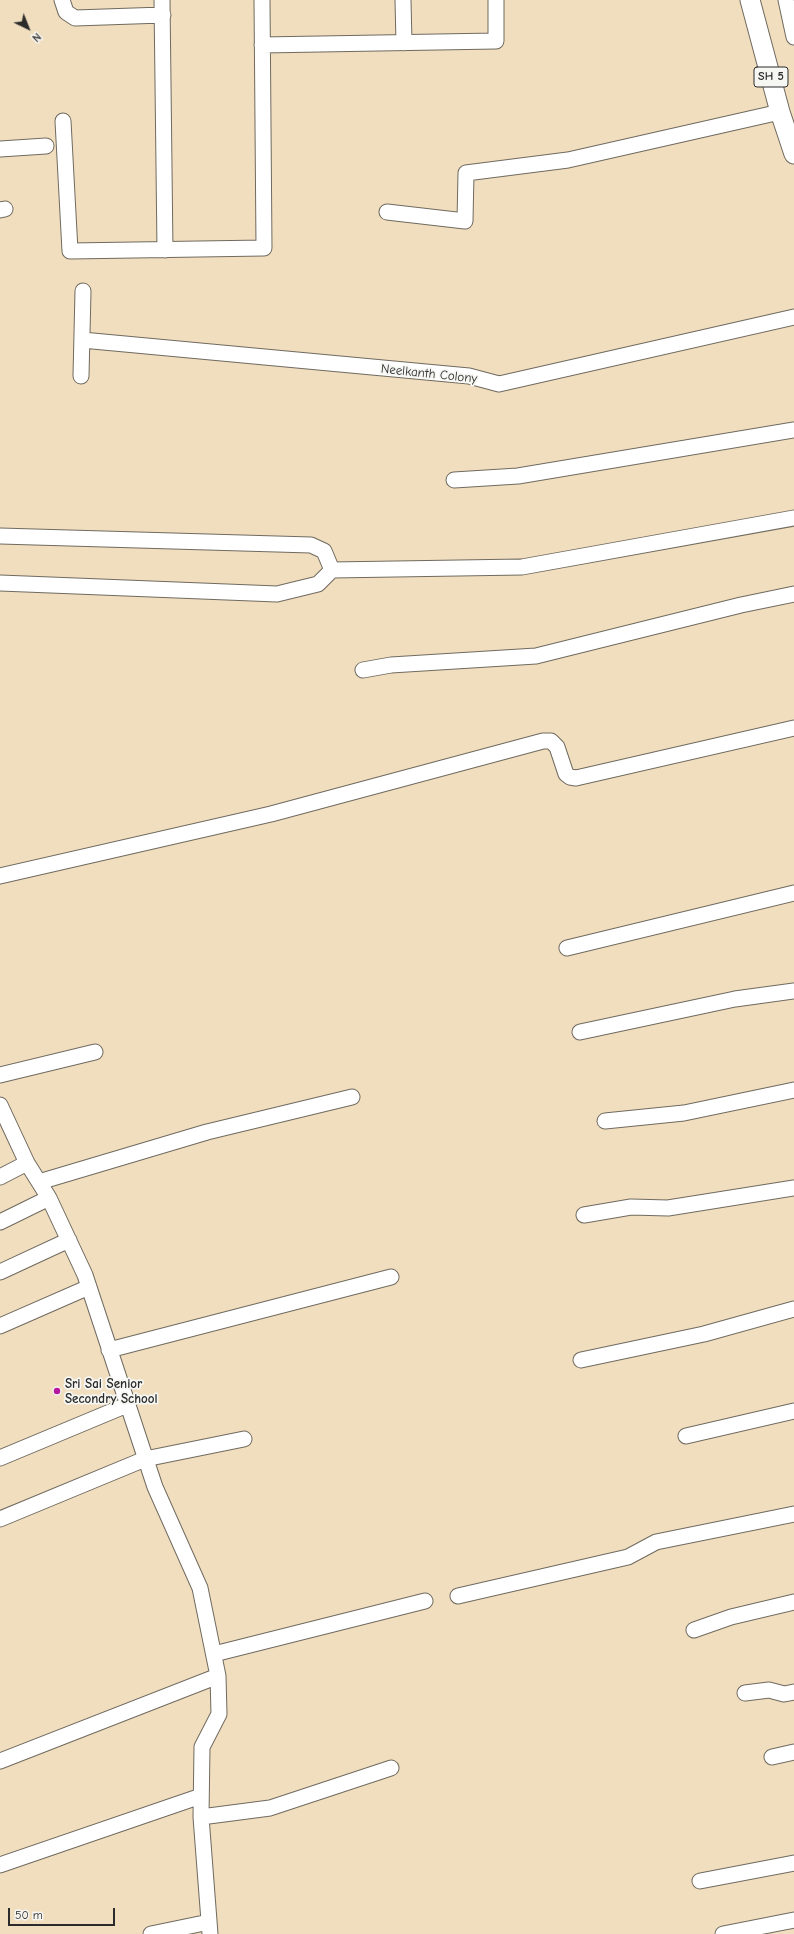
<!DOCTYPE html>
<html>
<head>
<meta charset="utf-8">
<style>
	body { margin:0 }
	#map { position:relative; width:794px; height:1934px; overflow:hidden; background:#f0debf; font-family:"Comic Neue",sans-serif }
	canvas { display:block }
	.north { position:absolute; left:8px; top:8px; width:40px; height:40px; -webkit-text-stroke:3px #f6f6f2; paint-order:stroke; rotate:137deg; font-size:11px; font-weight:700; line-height:16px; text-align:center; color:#2b2b2b }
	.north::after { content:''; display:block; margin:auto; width:14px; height:18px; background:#2b2b2b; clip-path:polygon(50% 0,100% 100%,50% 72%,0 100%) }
	.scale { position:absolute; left:8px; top:1908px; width:107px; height:18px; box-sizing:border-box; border:2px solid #2b2b2b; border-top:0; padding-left:5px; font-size:12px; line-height:14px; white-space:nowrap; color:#2b2b2b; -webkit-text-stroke:3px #f6f6f2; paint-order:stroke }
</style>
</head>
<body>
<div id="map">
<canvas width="794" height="1934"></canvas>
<div class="north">N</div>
<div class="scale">50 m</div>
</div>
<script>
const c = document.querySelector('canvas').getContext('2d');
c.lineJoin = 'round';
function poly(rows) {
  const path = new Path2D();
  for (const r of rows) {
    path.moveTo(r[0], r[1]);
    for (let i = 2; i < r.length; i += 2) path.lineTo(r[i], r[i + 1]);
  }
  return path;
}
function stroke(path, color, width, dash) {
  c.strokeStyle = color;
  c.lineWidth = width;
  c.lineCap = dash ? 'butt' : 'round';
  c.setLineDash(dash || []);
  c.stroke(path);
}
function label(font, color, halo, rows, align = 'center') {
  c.font = font + ' "Comic Neue",sans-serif';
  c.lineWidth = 3.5;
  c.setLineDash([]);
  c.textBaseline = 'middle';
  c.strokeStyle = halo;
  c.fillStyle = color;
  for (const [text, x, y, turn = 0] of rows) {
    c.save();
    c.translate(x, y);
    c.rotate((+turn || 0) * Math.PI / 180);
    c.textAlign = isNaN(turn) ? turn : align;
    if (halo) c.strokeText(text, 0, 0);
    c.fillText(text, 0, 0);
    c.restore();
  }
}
const minor = poly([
	[62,0,66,12,75,18,163,15],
	[162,0,165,250],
	[403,0,404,43],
	[786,0,794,37],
	[262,45,496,41,496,0],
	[63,121,70,251,264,248,262,0],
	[0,149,46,146],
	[0,210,5,209],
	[387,212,465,221,466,173,568,160,780,112],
	[82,340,469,376,499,384,794,317],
	[81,376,83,291],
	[454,480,518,476,794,430],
	[0,536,311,545,324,551,332,570],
	[0,583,277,594,318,584,332,570,522,567,794,518],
	[363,670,391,665,536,656,741,605,794,594],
	[0,876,271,814,543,741,551,741,557,747,566,774,570,777,576,778,794,728],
	[567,948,794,893],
	[580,1032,735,999,794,991],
	[0,1075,95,1052],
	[0,1105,27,1163,49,1198,85,1275,155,1487,200,1588,218,1676,219,1714,202,1747,201,1817,210,1934],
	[605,1121,684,1113,794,1090],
	[0,1177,27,1163],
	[39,1182,207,1132,352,1097],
	[584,1215,631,1207,668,1208,794,1188],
	[0,1222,49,1198],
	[0,1272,69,1240],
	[0,1326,89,1287],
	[109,1350,391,1277],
	[581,1360,704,1334,794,1309],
	[686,1436,794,1411],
	[0,1458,127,1405],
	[0,1519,145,1459,244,1439],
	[458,1596,628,1557,656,1542,794,1514],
	[694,1630,731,1617,794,1602],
	[214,1654,425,1601],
	[745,1693,769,1690,784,1694,794,1692],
	[772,1757,794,1752],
	[0,1761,218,1676],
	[201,1817,270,1808,391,1768],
	[0,1865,201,1796],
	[700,1881,794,1863],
	[151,1934,209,1922],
	[723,1934,794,1920]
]);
const major = poly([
	[750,0,780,112,794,154]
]);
stroke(minor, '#706a5f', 17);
stroke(major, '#706a5f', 21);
stroke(minor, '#fff', 15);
stroke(major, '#fff', 19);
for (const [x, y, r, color] of [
	[57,1391,4,"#b5179e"]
]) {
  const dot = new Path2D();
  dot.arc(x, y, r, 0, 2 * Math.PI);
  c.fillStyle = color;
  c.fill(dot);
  stroke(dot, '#f6f6f2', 1.5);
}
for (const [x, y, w] of [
	[771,77,34]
]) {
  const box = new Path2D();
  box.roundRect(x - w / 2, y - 10, w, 20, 3);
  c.fillStyle = '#f6f6f2';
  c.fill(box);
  stroke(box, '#2b2b2b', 1);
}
label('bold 12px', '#2b2b2b', null, [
	["SH 5",771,77]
]);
label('13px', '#2b2b2b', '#f6f6f2', [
	["Neelkanth Colony",429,374,6]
]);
label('bold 13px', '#2b2b2b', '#f6f6f2', [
	["Sri Sai Senior",65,1384],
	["Secondry School",65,1399]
], 'left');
</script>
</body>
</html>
